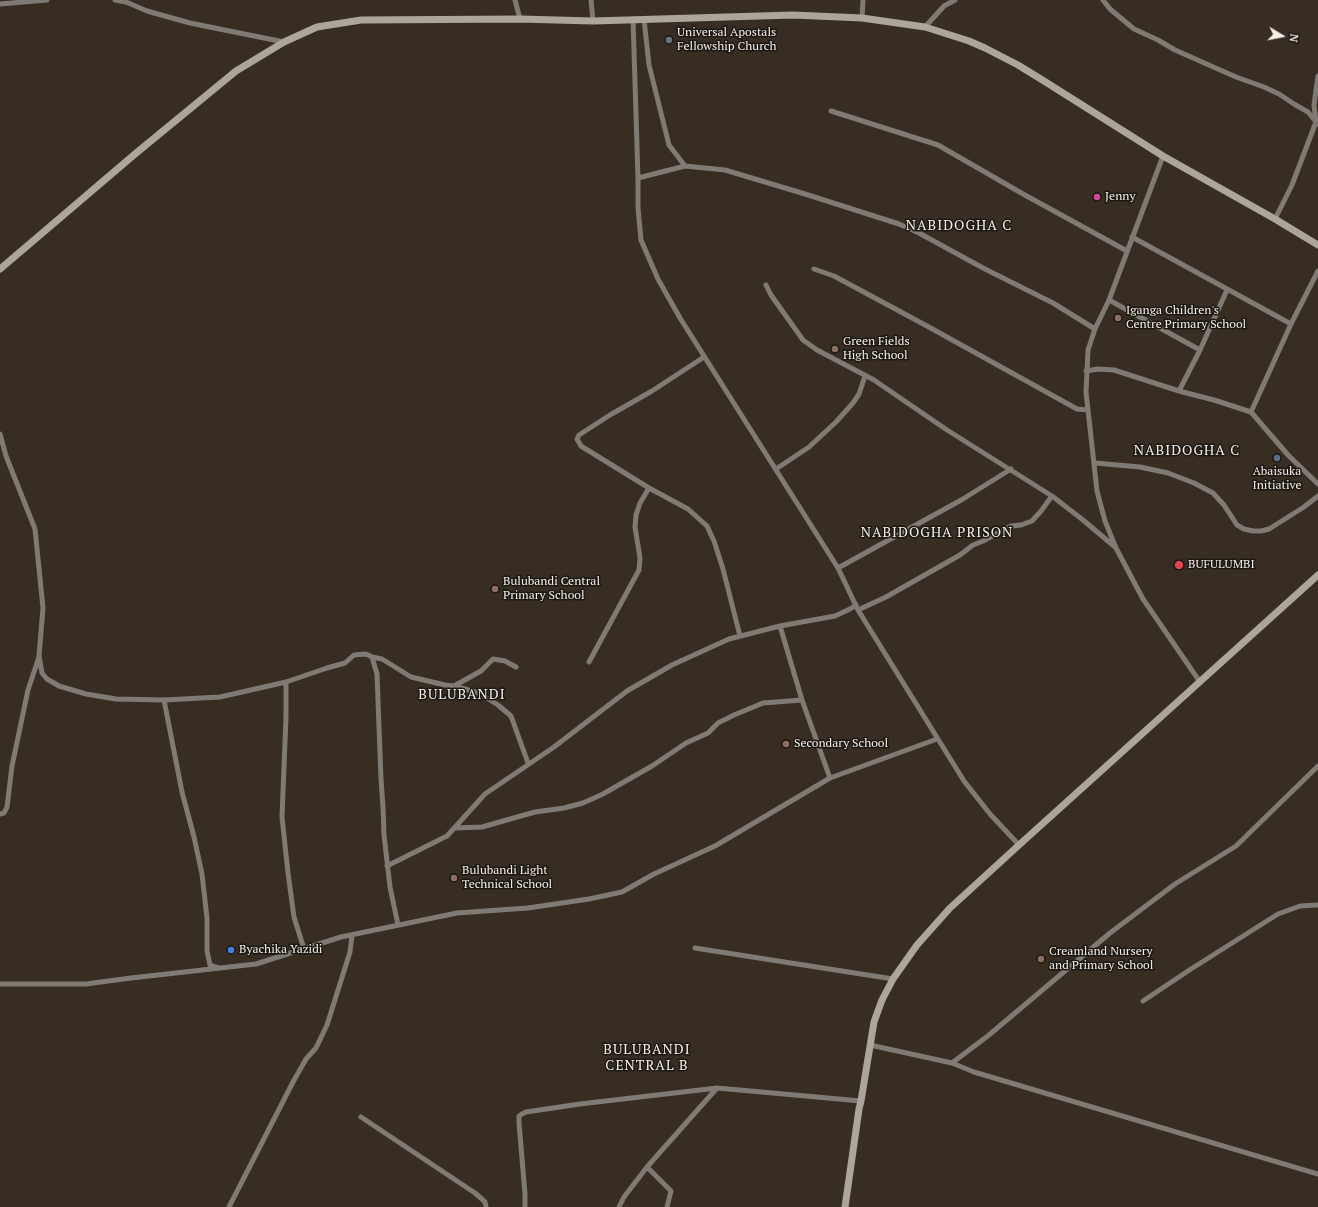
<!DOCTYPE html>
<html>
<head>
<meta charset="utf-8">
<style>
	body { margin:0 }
	#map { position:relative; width:1318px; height:1207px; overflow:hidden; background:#372d23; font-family:"PT Serif",serif }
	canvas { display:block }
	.north { position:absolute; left:1262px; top:16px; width:40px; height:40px; -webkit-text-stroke:3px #1b1712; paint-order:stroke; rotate:100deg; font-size:11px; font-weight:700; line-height:16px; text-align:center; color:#f6efe8 }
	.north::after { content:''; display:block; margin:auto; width:14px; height:18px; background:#f6efe8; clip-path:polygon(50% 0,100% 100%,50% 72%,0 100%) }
</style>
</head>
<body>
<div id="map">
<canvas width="1318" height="1207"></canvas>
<div class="north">N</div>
</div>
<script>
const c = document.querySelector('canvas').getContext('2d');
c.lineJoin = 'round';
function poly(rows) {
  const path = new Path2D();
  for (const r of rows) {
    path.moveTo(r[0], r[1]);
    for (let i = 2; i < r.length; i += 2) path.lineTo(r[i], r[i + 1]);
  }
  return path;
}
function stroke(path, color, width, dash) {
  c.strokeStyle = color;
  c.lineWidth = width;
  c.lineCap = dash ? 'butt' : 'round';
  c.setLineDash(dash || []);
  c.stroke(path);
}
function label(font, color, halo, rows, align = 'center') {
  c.font = font + ' "PT Serif",serif';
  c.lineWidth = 3;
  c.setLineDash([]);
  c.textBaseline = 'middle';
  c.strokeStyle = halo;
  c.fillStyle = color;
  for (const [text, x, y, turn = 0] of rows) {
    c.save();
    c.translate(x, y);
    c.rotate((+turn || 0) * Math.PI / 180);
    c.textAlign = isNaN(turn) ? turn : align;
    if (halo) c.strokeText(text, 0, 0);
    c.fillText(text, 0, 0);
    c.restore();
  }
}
stroke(poly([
	[115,0,126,2,147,11,190,23,284,42],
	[515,0,520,19],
	[591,0,593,21],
	[1103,0,1110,9,1134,29,1158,40,1175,50,1236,77,1264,87,1279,94,1294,104,1308,112,1318,124],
	[0,4,47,0],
	[862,18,863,0],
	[633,19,638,178,638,208,641,240,658,279,680,318,838,568,858,610,964,781,990,814,1019,845],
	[644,19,649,65,669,145,685,166,725,170,805,194,899,224,919,233,983,268,1053,303,1095,329],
	[925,27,944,6,955,0],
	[831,111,938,145,1023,194,1127,251],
	[1163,156,1109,300,1095,329,1088,350,1086,392,1097,491,1105,521,1116,548,1143,599,1200,682],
	[638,178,685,166],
	[1275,219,1292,185,1316,122,1314,105,1318,76],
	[1132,237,1291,324],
	[814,269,834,276,927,326,1077,409,1088,410],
	[766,285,771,295,803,340,817,350,874,380,947,430,1052,496,1083,520,1115,547],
	[1109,300,1200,350],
	[704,357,652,391,610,415,579,435,577,439,581,446,649,488,688,509,707,526,714,541,723,569,740,636],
	[1086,371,1098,369,1114,370,1179,391,1214,400,1251,412,1288,455,1318,484],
	[1179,391,1200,350,1227,290],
	[1251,412,1291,324,1318,271],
	[0,434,6,456,35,529,43,608,39,656,42,673,47,679,59,686,86,694,116,699,164,700,220,697,286,682,327,668,345,663,354,655,366,654,372,657,377,674,381,779,383,807,384,835,390,887,398,925],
	[1095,463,1140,467,1168,473,1194,483,1213,493,1224,505,1237,525,1244,529,1253,531,1261,531,1269,529,1304,507,1318,496],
	[776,469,809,447,836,422,853,403,859,394,865,376],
	[838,568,963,499,1011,469],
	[858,610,886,597,960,555,973,545,983,541,1011,526,1021,525,1032,521,1041,511,1052,496],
	[780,626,802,700,830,778],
	[372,657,382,659,411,677,445,685,454,686,481,671,493,659,505,661,516,667],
	[589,662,639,570,640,558,635,527,636,515,640,503,649,488],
	[286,682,286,717,282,817,288,873,294,917,304,949],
	[454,686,479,693,498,705,511,716,528,763],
	[164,700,182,792,194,837,202,874,207,918,207,951,210,965,219,968],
	[0,814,4,813,7,807,12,766,28,690,39,657],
	[455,828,482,827,535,812,564,808,583,803,603,794,652,766,686,743,708,733,718,723,734,715,763,703,802,700],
	[387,866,447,836,485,794,554,747,627,691,672,665,729,639,780,626,835,616,850,609,856,605],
	[695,948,893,979],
	[0,984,86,984,131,978,256,964,341,937,457,913,528,908,589,899,622,892,654,874,715,846,830,778,937,739],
	[1143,1001,1191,969,1278,914,1300,906,1318,905],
	[870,1045,952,1063,974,1072,1318,1174],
	[952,1063,989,1035,1110,933,1175,884,1236,846,1318,766],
	[361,1117,475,1193,483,1200,485,1202,486,1207],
	[647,1167,671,1191,667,1207],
	[229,1207,293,1082,306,1059,316,1048,327,1025,350,952,352,935],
	[525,1207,525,1194,519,1123,519,1116,522,1114,526,1112,580,1104,717,1088,861,1101],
	[619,1207,624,1197,647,1167,717,1088]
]), '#7f7b74', 5);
stroke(poly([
	[0,269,135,154,236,71,284,42,317,27,361,20,520,19,593,21,793,15,862,18,925,27,969,41,985,48,1018,65,1044,81,1163,156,1275,219,1318,245],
	[845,1207,859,1109,861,1101,874,1022,882,1000,893,979,917,945,950,908,1019,845,1318,575]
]), '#aca59b', 7);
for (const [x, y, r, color] of [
	[669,40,4,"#6b7280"],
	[1097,197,4,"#d1479c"],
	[1118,318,4,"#8d6e63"],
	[835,349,4,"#8d6e63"],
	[1277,458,4,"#5c6f8a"],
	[1179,565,5,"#e0444e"],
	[495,589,4,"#8d6e63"],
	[786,744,4,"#8d6e63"],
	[454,878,4,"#8d6e63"],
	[231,950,4,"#3f7fe0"],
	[1041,959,4,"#8d6e63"]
]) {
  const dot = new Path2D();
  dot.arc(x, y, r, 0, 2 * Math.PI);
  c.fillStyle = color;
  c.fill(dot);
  stroke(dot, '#1b1712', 1.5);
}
label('12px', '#f6efe8', '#1b1712', [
	["Universal Apostals",677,33],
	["Fellowship Church",677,47],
	["Jenny",1105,197],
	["Iganga Children's",1126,311],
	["Centre Primary School",1126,325],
	["Green Fields",843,342],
	["High School",843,356],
	["Abaisuka",1277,472,"center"],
	["Initiative",1277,486,"center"],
	["BUFULUMBI",1188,565],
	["Bulubandi Central",503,582],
	["Primary School",503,596],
	["Secondary School",794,744],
	["Bulubandi Light",462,871],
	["Technical School",462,885],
	["Byachika Yazidi",239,950],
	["Creamland Nursery",1049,952],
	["and Primary School",1049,966]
], 'left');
c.letterSpacing = '1px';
label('14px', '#f6efe8', '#1b1712', [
	["NABIDOGHA C",959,226],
	["NABIDOGHA C",1187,451],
	["NABIDOGHA PRISON",937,533],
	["BULUBANDI",462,695],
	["BULUBANDI",647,1050],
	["CENTRAL B",647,1066]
]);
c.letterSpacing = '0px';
</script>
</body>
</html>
